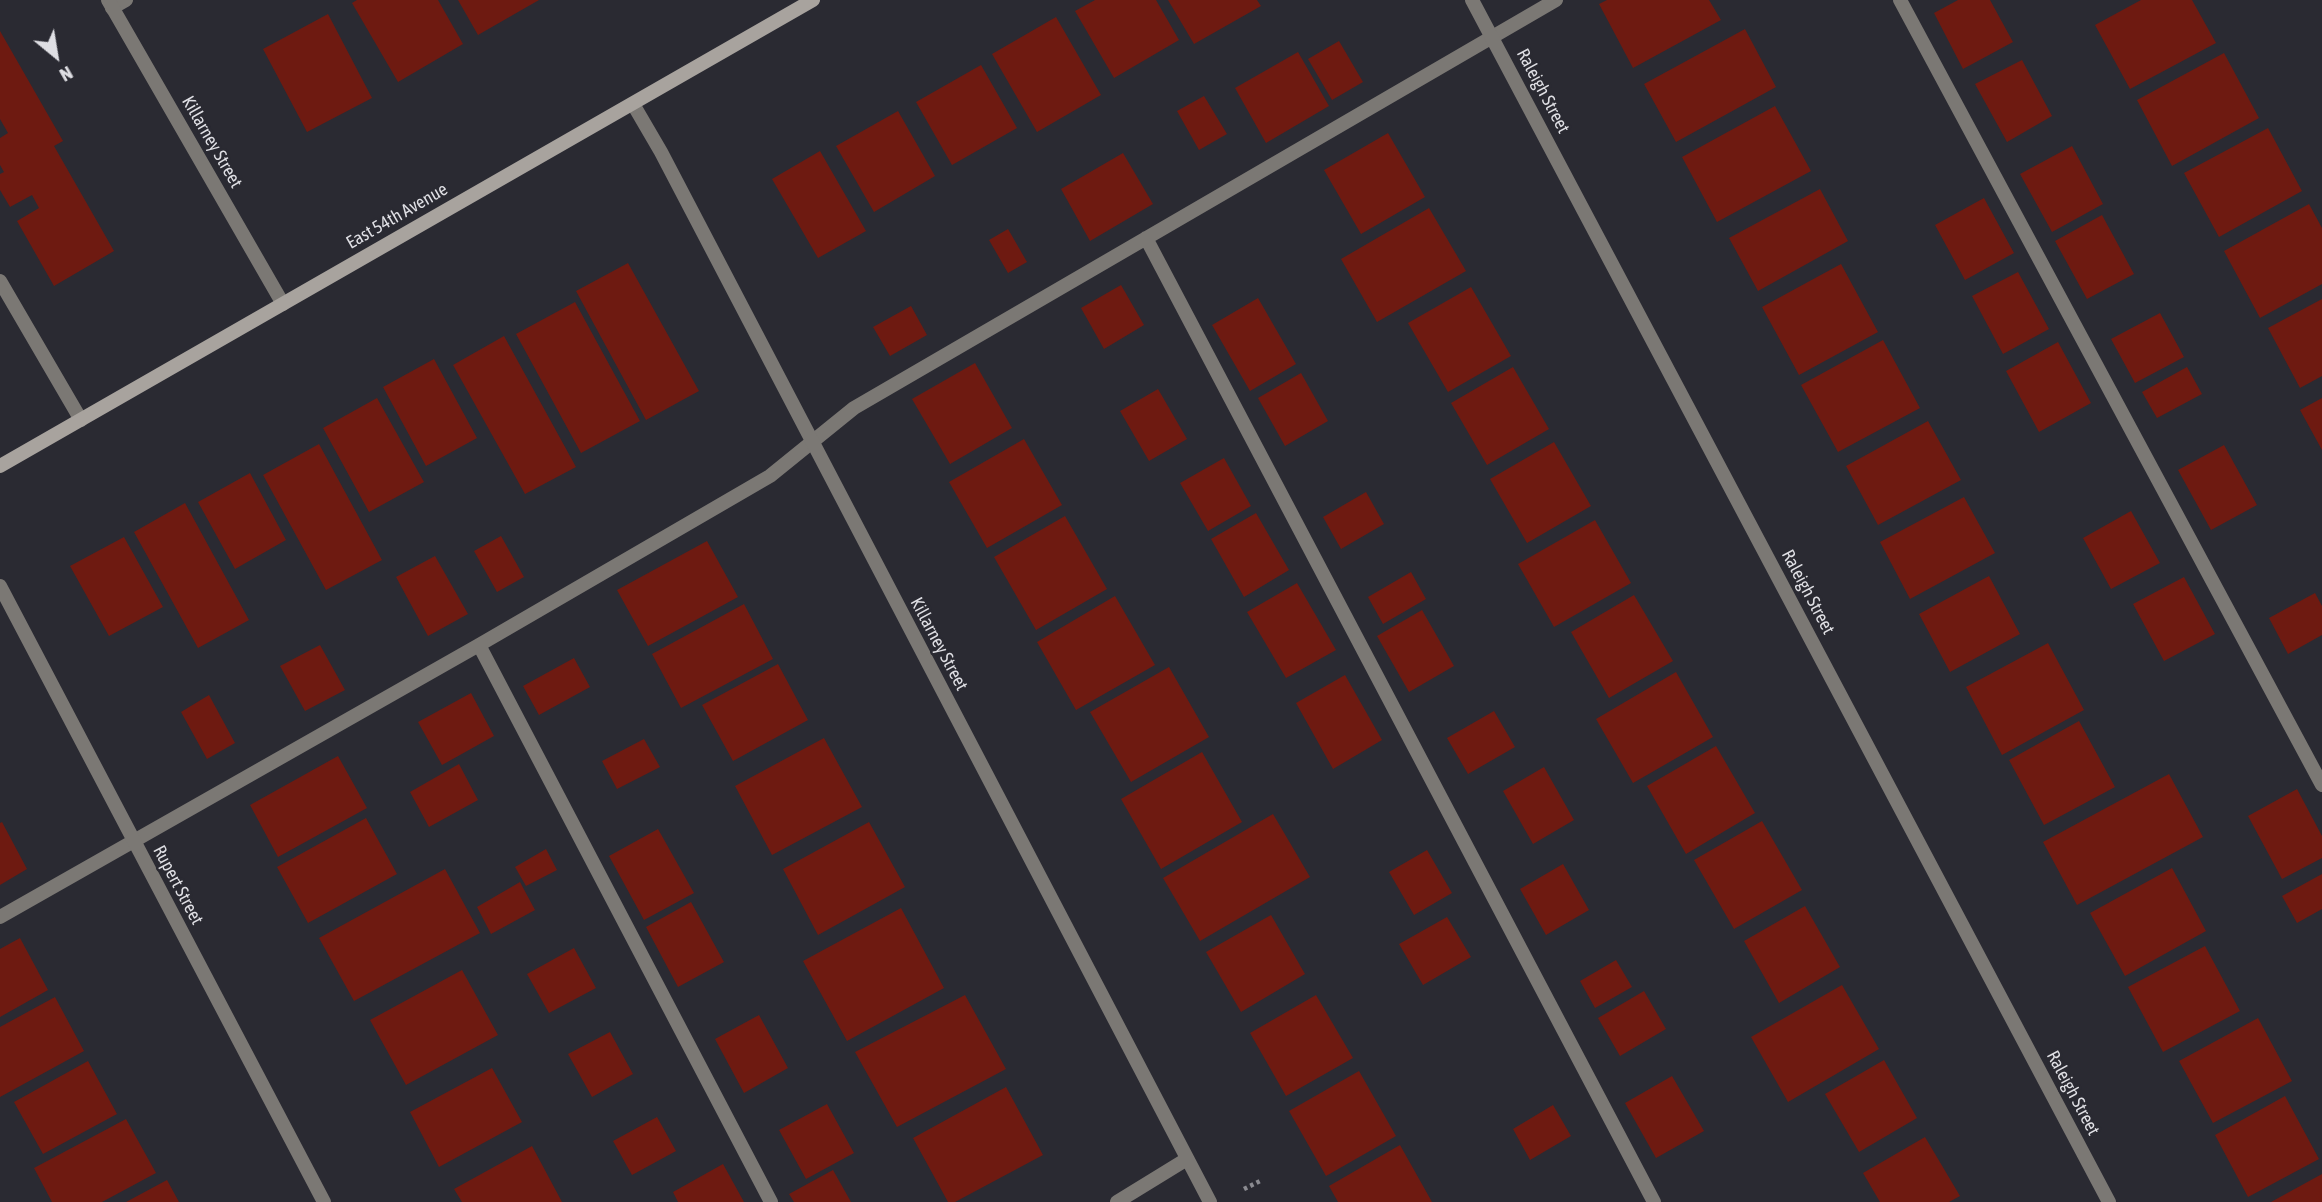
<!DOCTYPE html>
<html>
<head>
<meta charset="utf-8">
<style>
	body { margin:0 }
	#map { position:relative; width:2322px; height:1202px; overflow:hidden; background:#2a2a32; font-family:"Asap Condensed",sans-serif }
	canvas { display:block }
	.north { position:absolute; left:21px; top:21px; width:70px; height:70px; -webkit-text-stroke:5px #2a2a32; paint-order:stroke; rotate:150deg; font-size:19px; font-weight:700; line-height:28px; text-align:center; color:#dfdfe4 }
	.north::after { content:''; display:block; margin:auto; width:24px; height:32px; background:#dfdfe4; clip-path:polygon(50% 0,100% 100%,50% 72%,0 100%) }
</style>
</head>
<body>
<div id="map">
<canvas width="2322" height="1202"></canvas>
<div class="north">N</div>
</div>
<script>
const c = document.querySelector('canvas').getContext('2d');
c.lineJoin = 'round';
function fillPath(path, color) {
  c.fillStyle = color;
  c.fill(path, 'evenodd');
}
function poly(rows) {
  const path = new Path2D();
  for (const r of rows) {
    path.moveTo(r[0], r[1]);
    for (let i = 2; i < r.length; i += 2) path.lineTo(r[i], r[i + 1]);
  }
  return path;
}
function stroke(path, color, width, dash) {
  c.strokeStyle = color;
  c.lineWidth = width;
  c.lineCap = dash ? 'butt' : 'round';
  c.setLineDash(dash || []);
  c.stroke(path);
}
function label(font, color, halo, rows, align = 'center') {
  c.font = font + ' "Asap Condensed",sans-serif';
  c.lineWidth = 5;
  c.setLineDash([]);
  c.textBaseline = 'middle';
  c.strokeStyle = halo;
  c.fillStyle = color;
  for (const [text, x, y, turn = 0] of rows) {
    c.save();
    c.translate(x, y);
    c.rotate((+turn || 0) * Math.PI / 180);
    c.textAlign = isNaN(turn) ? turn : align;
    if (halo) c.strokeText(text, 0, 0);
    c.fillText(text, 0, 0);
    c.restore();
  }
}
fillPath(poly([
	[357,0,438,0,463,44,398,82,352,3],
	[458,0,539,0,478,35],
	[1095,0,1156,0,1179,40,1114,78,1075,11],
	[1168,0,1257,0,1261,6,1194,44],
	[1607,0,1709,0,1721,20,1633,68,1599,4],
	[1958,0,1990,0,2013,42,1963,69,1934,13],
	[2141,0,2192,0,2216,43,2130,89,2095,25],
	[328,14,372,98,307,132,263,49],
	[1056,17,1101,95,1037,132,992,54],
	[1745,29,1776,87,1676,142,1644,84],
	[0,31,63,141,54,146,114,251,54,286,17,221,39,208,32,195,10,207,0,190,0,174,4,172,0,165,0,138,8,133,0,119],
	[1339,41,1363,82,1332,100,1308,59],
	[1298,52,1329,106,1266,143,1235,88],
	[2224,53,2259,118,2172,166,2137,100],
	[2022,60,2052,116,2007,142,1975,84],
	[981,65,1017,128,952,165,916,102],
	[1204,96,1227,134,1199,150,1177,111],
	[1775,106,1811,171,1717,222,1682,157],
	[898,111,935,176,874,212,836,146],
	[2268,128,2302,191,2219,237,2184,173],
	[1388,133,1425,197,1361,234,1324,170],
	[2072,146,2103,204,2052,232,2020,174],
	[820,151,866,231,818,258,772,179],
	[1123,153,1153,204,1090,241,1061,189],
	[1820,189,1848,241,1758,291,1729,238],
	[1984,198,2014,253,1965,280,1935,225],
	[2309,204,2322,228,2322,284,2260,318,2224,251],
	[1429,208,1466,271,1377,322,1341,259],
	[2102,215,2134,274,2087,299,2055,241],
	[1008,229,1027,262,1008,273,989,240],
	[628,263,699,391,646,420,576,291],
	[1841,264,1878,332,1799,375,1762,307],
	[2018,272,2049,329,2003,354,1972,296],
	[1121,285,1144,325,1104,349,1081,308],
	[1471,287,1511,356,1448,392,1408,323],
	[1258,298,1296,364,1250,391,1212,325],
	[2322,299,2322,376,2300,388,2268,328],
	[575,302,640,421,581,453,516,334],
	[911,306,927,335,890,356,873,327],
	[2160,313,2184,357,2135,383,2111,339],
	[504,336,576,467,525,494,453,365],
	[1883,340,1920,408,1838,452,1801,385],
	[2058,342,2091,403,2039,432,2006,371],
	[434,359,477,438,426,466,383,387],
	[975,363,1012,428,950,464,912,399],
	[1513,367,1549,429,1487,465,1451,403],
	[2187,367,2202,394,2157,418,2142,392],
	[1301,373,1328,421,1285,446,1258,398],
	[1158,389,1187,439,1149,461,1120,411],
	[377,398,424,482,369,512,323,428],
	[2322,398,2322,450,2300,410],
	[1928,421,1961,480,1878,525,1846,466],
	[1024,439,1062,505,987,548,949,482],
	[1554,442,1591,506,1527,543,1490,479],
	[319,444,382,560,326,590,263,475],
	[2224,445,2257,505,2211,530,2178,470],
	[1224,458,1251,506,1208,531,1180,483],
	[250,473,286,540,235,569,198,502],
	[1366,492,1384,524,1341,549,1323,517],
	[1964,497,1995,553,1910,599,1880,542],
	[185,503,249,620,198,648,134,532],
	[2131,511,2160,563,2111,589,2083,538],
	[1256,513,1289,570,1244,597,1211,539],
	[1065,516,1107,589,1036,630,994,557],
	[1595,520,1631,583,1554,627,1518,564],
	[501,536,524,577,497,592,474,551],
	[124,537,163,607,109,636,70,566],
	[707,541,738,597,648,646,617,590],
	[435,556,468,614,428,636,396,577],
	[1411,572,1426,599,1383,624,1368,597],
	[1989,576,2020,634,1950,672,1919,614],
	[2184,577,2215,634,2164,661,2133,604],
	[1297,583,1336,650,1286,678,1247,612],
	[2315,593,2322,606,2322,635,2288,654,2269,618],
	[1634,595,1673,661,1609,698,1571,632],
	[1115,596,1155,665,1076,710,1037,642],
	[744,604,773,659,681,708,652,654],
	[1422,610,1454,666,1409,692,1377,636],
	[2048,643,2084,710,2002,755,1966,687],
	[320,645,345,690,305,711,280,666],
	[574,658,590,687,539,715,523,686],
	[778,664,808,720,733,761,702,705],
	[1169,667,1209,737,1131,782,1090,712],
	[1676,672,1713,737,1633,783,1596,719],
	[1345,675,1382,740,1333,769,1296,703],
	[471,693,494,736,442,765,418,722],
	[209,695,235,743,207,759,181,712],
	[1494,711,1515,747,1468,774,1447,738],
	[2079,721,2115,787,2044,825,2009,760],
	[824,738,862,807,772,855,735,786],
	[644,739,660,767,617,789,602,761],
	[1716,746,1755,813,1686,854,1647,786],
	[1202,752,1242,822,1161,869,1121,799],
	[338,756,367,808,278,857,250,805],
	[459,764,478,800,429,827,410,792],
	[1544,767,1574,820,1533,844,1503,791],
	[2169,774,2203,837,2077,905,2043,842],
	[2297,789,2322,836,2322,858,2282,879,2248,816],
	[1273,814,1310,877,1200,941,1163,878],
	[366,818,397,874,308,923,277,867],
	[1762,821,1802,890,1734,929,1694,860],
	[2,822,27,869,0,885,0,823],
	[869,822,905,887,818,935,783,869],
	[658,829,694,893,644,920,609,856],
	[546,849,557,870,526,886,515,867],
	[1427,850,1452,893,1414,915,1389,872],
	[1563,864,1589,910,1546,935,1520,889],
	[2172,868,2206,931,2125,976,2090,913],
	[445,869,480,933,354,1001,319,938],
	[2322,874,2322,909,2297,923,2282,896],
	[520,882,535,910,491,934,477,907],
	[691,902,724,962,678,987,646,927],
	[1805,906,1840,967,1779,1003,1744,941],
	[901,908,944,988,847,1041,803,961],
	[1271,915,1305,974,1241,1012,1206,952],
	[1447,917,1471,957,1423,985,1399,944],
	[20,938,48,990,0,1017,0,949],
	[2205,946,2240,1011,2163,1052,2128,987],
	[574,948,596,988,549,1013,527,974],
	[1616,960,1632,987,1595,1008,1580,981],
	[462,970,498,1035,406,1085,370,1020],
	[1842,985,1879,1049,1788,1102,1751,1037],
	[1644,991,1666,1029,1620,1056,1598,1018],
	[965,995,1006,1069,897,1127,855,1052],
	[1316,995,1353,1058,1286,1096,1250,1033],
	[55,997,84,1051,0,1097,0,1027],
	[759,1015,788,1068,744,1093,715,1039],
	[2258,1018,2292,1081,2213,1123,2179,1061],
	[610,1032,633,1074,592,1097,568,1054],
	[1884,1060,1917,1118,1859,1152,1825,1094],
	[88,1061,117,1114,43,1154,14,1102],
	[492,1068,522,1122,439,1167,410,1112],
	[1359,1071,1396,1136,1326,1176,1289,1111],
	[1672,1076,1704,1131,1656,1158,1625,1103],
	[1006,1087,1043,1155,955,1202,948,1202,913,1138],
	[2285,1096,2319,1159,2248,1197,2215,1135],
	[827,1104,854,1153,806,1179,779,1130],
	[1553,1105,1571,1136,1530,1160,1513,1129],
	[657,1117,676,1151,632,1175,613,1141],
	[126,1119,156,1173,102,1202,52,1202,34,1168],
	[1925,1137,1960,1196,1949,1202,1880,1202,1863,1173],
	[1400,1145,1432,1202,1338,1202,1329,1186],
	[532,1146,562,1202,462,1202,454,1189],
	[723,1164,744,1202,678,1202,673,1192],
	[833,1170,851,1202,794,1202,789,1194],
	[2322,1174,2322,1202,2271,1202],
	[167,1180,179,1202,126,1202]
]), '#6e1a11');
stroke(poly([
	[1244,1189,1262,1180]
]), '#8b8b91', 4.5, [3.5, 3.5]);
stroke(poly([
	[1900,0,2322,785],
	[112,8,126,0],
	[1146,238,1654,1202],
	[0,281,81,420],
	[479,645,771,1202],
	[0,917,479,645,770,476,854,408,1556,0]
]), '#7b7874', 14);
stroke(poly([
	[108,0,283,304],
	[1472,0,2109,1202],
	[633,104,661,152,1210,1202],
	[0,586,324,1202],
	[1117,1202,1187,1159]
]), '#7b7874', 14);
stroke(poly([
	[0,466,813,0]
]), '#a8a39e', 14);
label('18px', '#dfdfe4', '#2a2a32', [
	["Raleigh Street",1543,91,62],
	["Killarney Street",212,142,60],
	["East 54th Avenue",397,216,-30],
	["Raleigh Street",1808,592,62],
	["Killarney Street",939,644,62],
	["Rupert Street",178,885,62],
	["Raleigh Street",2073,1093,62]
]);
</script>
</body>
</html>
